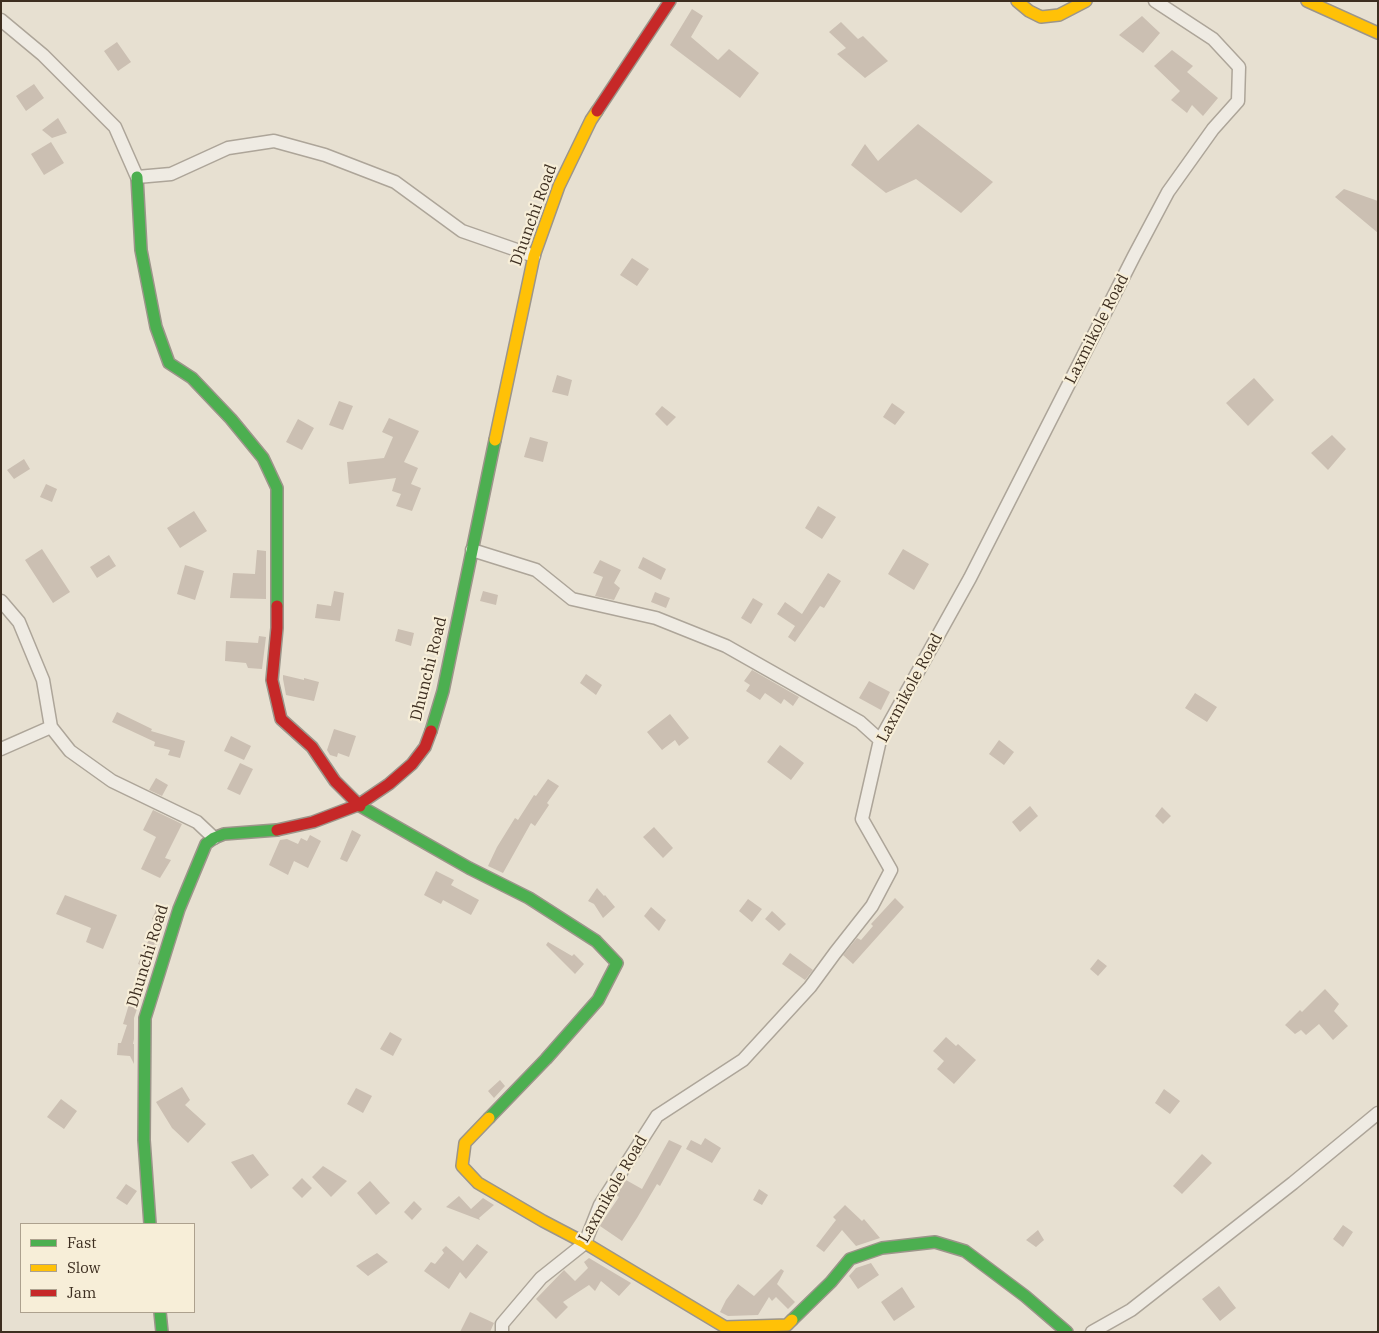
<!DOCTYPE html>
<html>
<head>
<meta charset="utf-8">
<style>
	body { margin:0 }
	#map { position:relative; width:1379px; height:1333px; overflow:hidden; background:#e7e0d1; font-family:"IBM Plex Serif",serif }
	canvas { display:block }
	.frame { position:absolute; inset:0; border:2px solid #3d2e20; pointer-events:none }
	.legend { position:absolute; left:20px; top:1223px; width:175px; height:90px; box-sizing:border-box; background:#f7eed8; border:1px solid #ada18e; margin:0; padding:6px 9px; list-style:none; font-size:15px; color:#3d2e20 }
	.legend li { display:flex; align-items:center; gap:10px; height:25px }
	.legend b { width:25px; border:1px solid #ada18e }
</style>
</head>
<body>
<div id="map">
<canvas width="1379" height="1333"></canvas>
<div class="frame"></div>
<ul class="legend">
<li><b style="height:6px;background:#4caf50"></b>Fast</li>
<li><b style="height:6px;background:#ffc107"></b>Slow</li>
<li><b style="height:6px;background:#c62828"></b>Jam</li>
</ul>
</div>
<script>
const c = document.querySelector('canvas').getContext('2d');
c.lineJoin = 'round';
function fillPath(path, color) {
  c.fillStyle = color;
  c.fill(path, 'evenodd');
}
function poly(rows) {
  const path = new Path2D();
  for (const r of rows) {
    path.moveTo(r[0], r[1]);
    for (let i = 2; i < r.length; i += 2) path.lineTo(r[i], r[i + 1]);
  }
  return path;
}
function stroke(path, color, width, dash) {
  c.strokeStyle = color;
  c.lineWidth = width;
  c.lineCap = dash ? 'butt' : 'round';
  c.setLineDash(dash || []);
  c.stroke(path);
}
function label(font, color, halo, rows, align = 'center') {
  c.font = font + ' "IBM Plex Serif",serif';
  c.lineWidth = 4.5;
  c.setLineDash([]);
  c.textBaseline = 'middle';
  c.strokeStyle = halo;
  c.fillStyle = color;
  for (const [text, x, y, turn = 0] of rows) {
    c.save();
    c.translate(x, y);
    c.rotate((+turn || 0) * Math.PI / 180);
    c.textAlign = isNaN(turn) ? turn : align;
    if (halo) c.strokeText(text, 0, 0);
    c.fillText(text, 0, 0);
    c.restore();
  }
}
fillPath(poly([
	[692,9,703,16,691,37,718,60,729,49,759,73,740,98,670,45],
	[1142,16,1160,33,1143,53,1119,35],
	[841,22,858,39,863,36,888,61,865,78,837,54,846,48,829,32],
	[117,42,131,62,118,71,104,51],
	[1172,50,1193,66,1187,72,1218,98,1203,116,1192,105,1187,113,1171,100,1180,91,1154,66],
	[34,84,44,98,26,111,16,96],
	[58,118,67,133,52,138,42,130],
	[918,124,993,182,961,213,916,179,886,193,851,165,865,144,878,161],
	[51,142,64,163,44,175,31,154],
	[1344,189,1378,201,1378,233,1335,197],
	[632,258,649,269,637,286,620,275],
	[557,375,572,380,568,396,552,392],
	[1254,378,1274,400,1248,426,1226,403],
	[339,401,353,406,343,430,329,425],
	[892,403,905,412,895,425,883,417],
	[662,406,676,417,667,426,655,414],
	[389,418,419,431,404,462,418,468,411,484,421,488,412,511,396,506,401,494,392,491,396,478,349,484,347,462,384,458,393,437,382,432],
	[298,419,314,428,302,450,286,442],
	[1332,435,1346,449,1328,470,1311,453],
	[530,437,548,442,543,462,524,457],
	[24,459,30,469,14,479,7,470],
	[46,484,57,489,52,502,40,497],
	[818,506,836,517,822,539,805,528],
	[194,511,207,531,180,548,167,528],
	[42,549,70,592,53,603,25,560],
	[903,549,929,564,914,590,888,574],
	[257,550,266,551,266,599,230,598,233,573,255,574],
	[109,555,116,566,97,578,90,567],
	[643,557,666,569,661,580,638,568],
	[600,560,621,570,614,583,620,588,614,600,595,596,603,577,593,573],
	[185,565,204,571,195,600,177,594],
	[828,573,841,581,824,608,820,606,795,642,788,637,795,626,777,614,785,602,802,614],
	[334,591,344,593,340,621,315,618,317,604,331,606],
	[483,591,498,595,496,605,480,601],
	[655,592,670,598,666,608,651,602],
	[753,598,763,604,751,624,741,618],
	[398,629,414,633,411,646,395,641],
	[259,636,266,637,262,669,248,668,246,663,225,661,226,641,258,643],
	[752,670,799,697,793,706,784,699,781,704,765,693,760,700,746,691,750,685,744,681],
	[586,674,602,685,596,695,580,683],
	[283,675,304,680,304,678,319,682,314,701,286,695,283,679],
	[869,681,890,692,881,710,859,698],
	[1195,693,1217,707,1207,722,1185,708],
	[117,712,152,729,151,731,185,741,180,758,168,755,170,750,154,746,155,742,112,722],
	[670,714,689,738,679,746,675,740,662,750,647,732],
	[334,729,356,736,349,757,338,753,337,757,330,755,327,750],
	[231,736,251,746,244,760,224,751],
	[999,740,1014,752,1004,765,989,754],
	[780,745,804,763,791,780,767,762],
	[240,763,253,769,240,795,227,789],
	[156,778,168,785,162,796,149,790],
	[548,779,559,786,547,803,549,805,535,826,531,823,503,873,488,866,497,847,515,818,518,820,534,795,536,796],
	[1030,806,1038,816,1020,832,1012,822],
	[1162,807,1171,816,1163,824,1155,816],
	[153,810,182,824,165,858,171,860,160,878,141,869,156,837,143,830],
	[654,827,673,848,663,858,643,837],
	[352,830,361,835,347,862,340,859],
	[310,835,321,841,308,868,294,861,288,875,269,865,280,840,287,839,298,844,301,838,307,841],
	[436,871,454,880,451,885,479,900,471,915,443,900,441,904,424,895],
	[597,888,604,896,605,895,615,907,603,918,594,904,588,901],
	[65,895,117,915,103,949,86,942,91,928,56,914],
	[895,898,904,907,853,964,843,955,857,938,861,940,873,926,871,924],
	[748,899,762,909,752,922,739,911],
	[158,905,168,909,149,968,138,964,157,921,152,919],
	[651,907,666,920,659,931,644,916],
	[772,911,786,924,779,931,765,919],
	[548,942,572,956,574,954,584,964,575,974,546,945],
	[790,953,813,970,805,980,782,964],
	[1098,959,1107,966,1098,976,1090,969],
	[1325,989,1339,1004,1334,1011,1348,1026,1333,1040,1319,1024,1306,1035,1301,1030,1295,1034,1285,1025,1300,1010,1302,1012],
	[130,1001,139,1003,134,1018,134,1039,133,1044,134,1044,134,1064,130,1056,117,1055,118,1043,121,1043,127,1025,123,1024],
	[390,1032,402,1039,393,1056,380,1049],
	[946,1037,956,1046,958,1044,976,1060,954,1084,937,1069,944,1061,933,1051],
	[500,1080,505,1086,494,1098,488,1091],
	[182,1087,190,1100,185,1105,206,1124,188,1143,172,1128,156,1102],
	[356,1088,372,1096,363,1113,347,1104],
	[1164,1089,1180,1101,1170,1114,1155,1103],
	[61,1099,77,1111,64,1129,47,1117],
	[705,1138,721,1148,712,1163,686,1149,691,1140,701,1145],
	[669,1140,682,1146,660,1186,657,1184,637,1218,622,1241,600,1226,602,1222,619,1197,616,1195,626,1180,642,1189],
	[253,1154,269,1175,251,1189,231,1162],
	[1202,1154,1212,1163,1182,1194,1173,1186],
	[323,1166,347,1181,331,1197,312,1177],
	[302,1178,312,1188,302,1198,292,1188],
	[370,1181,390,1203,376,1215,357,1193],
	[126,1184,137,1191,127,1205,116,1198],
	[759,1189,768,1195,762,1205,753,1200],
	[459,1196,471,1209,483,1198,494,1205,479,1218,480,1220,446,1207],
	[414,1201,422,1209,412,1220,404,1212],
	[845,1205,862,1221,864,1219,880,1238,856,1246,842,1230,824,1252,816,1246,836,1220,833,1217],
	[1343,1225,1353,1232,1343,1247,1333,1239],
	[1038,1230,1044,1240,1036,1247,1026,1240],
	[477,1244,488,1252,466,1279,460,1272,449,1289,424,1271,431,1262,435,1264,444,1253,442,1250,446,1246,463,1261],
	[377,1253,388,1262,368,1276,356,1266],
	[589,1258,631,1283,619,1296,601,1281,595,1291,589,1285,563,1302,568,1307,556,1319,536,1299,564,1270,575,1281,588,1268,584,1262],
	[871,1263,879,1275,858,1289,849,1276,856,1268],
	[781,1269,784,1271,777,1284,795,1302,788,1309,776,1297,772,1301,769,1297,758,1315,728,1316,720,1312,726,1300,738,1284,754,1296],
	[1219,1286,1236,1308,1220,1321,1202,1299],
	[902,1287,915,1307,894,1321,881,1302],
	[470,1312,494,1323,490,1332,460,1332]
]), '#cbbfb2');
const street = poly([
	[1,20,43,55,115,127,137,177,171,174,228,148,274,141,325,155,395,182,462,231,534,256],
	[472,550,536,570,572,599,656,618,726,646,860,722,880,740],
	[1,601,19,622,43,680,51,727,70,751,112,781,197,822,214,838],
	[1,749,51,727],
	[502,1332,502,1324,541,1278,585,1243,600,1205,657,1116,743,1060,810,987,835,953,872,906,891,870,862,819,880,740,970,578,1134,256,1168,192,1213,129,1238,101,1239,67,1213,39,1155,1],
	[1092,1332,1131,1310,1293,1183,1378,1113]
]);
const fast = poly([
	[137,177,141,250,156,327,169,363,192,378,231,419,263,458,277,488,277,606],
	[431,731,443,691,495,440],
	[360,806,469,868,529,898,596,941,617,963,598,1000,546,1059,489,1118],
	[150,1224,144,1140,145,1018,179,909,206,844,214,838,224,834,277,830],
	[160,1312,162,1332],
	[792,1320,831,1282,850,1259,882,1248,935,1242,965,1251,1025,1296,1067,1332]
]);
const slow = poly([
	[1017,1,1029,11,1041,17,1059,15,1086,1],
	[1307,1,1378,33],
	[495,440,534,256,559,186,591,120,597,111],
	[489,1118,465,1143,462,1166,478,1183,543,1221,585,1243,725,1327,787,1325,792,1320]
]);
const jam = poly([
	[597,111,670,1],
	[277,606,277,628,272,680,281,719,312,747,335,781,360,806],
	[277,830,313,822,358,805,389,784,412,764,425,747,431,731]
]);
stroke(street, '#ada599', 15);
stroke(fast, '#9c958a', 14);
stroke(slow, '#9c958a', 14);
stroke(jam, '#9c958a', 14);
stroke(street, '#efebe3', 12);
stroke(fast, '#4caf50', 11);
stroke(slow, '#ffc107', 11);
stroke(jam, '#c62828', 11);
label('16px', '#3d2e20', '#f7eed8', [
	["Dhunchi Road",534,215,-70],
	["Laxmikole Road",1097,329,-63],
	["Dhunchi Road",429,669,-76],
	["Laxmikole Road",910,688,-62],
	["Dhunchi Road",148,956,-73],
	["Laxmikole Road",613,1189,-60]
]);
</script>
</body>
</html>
